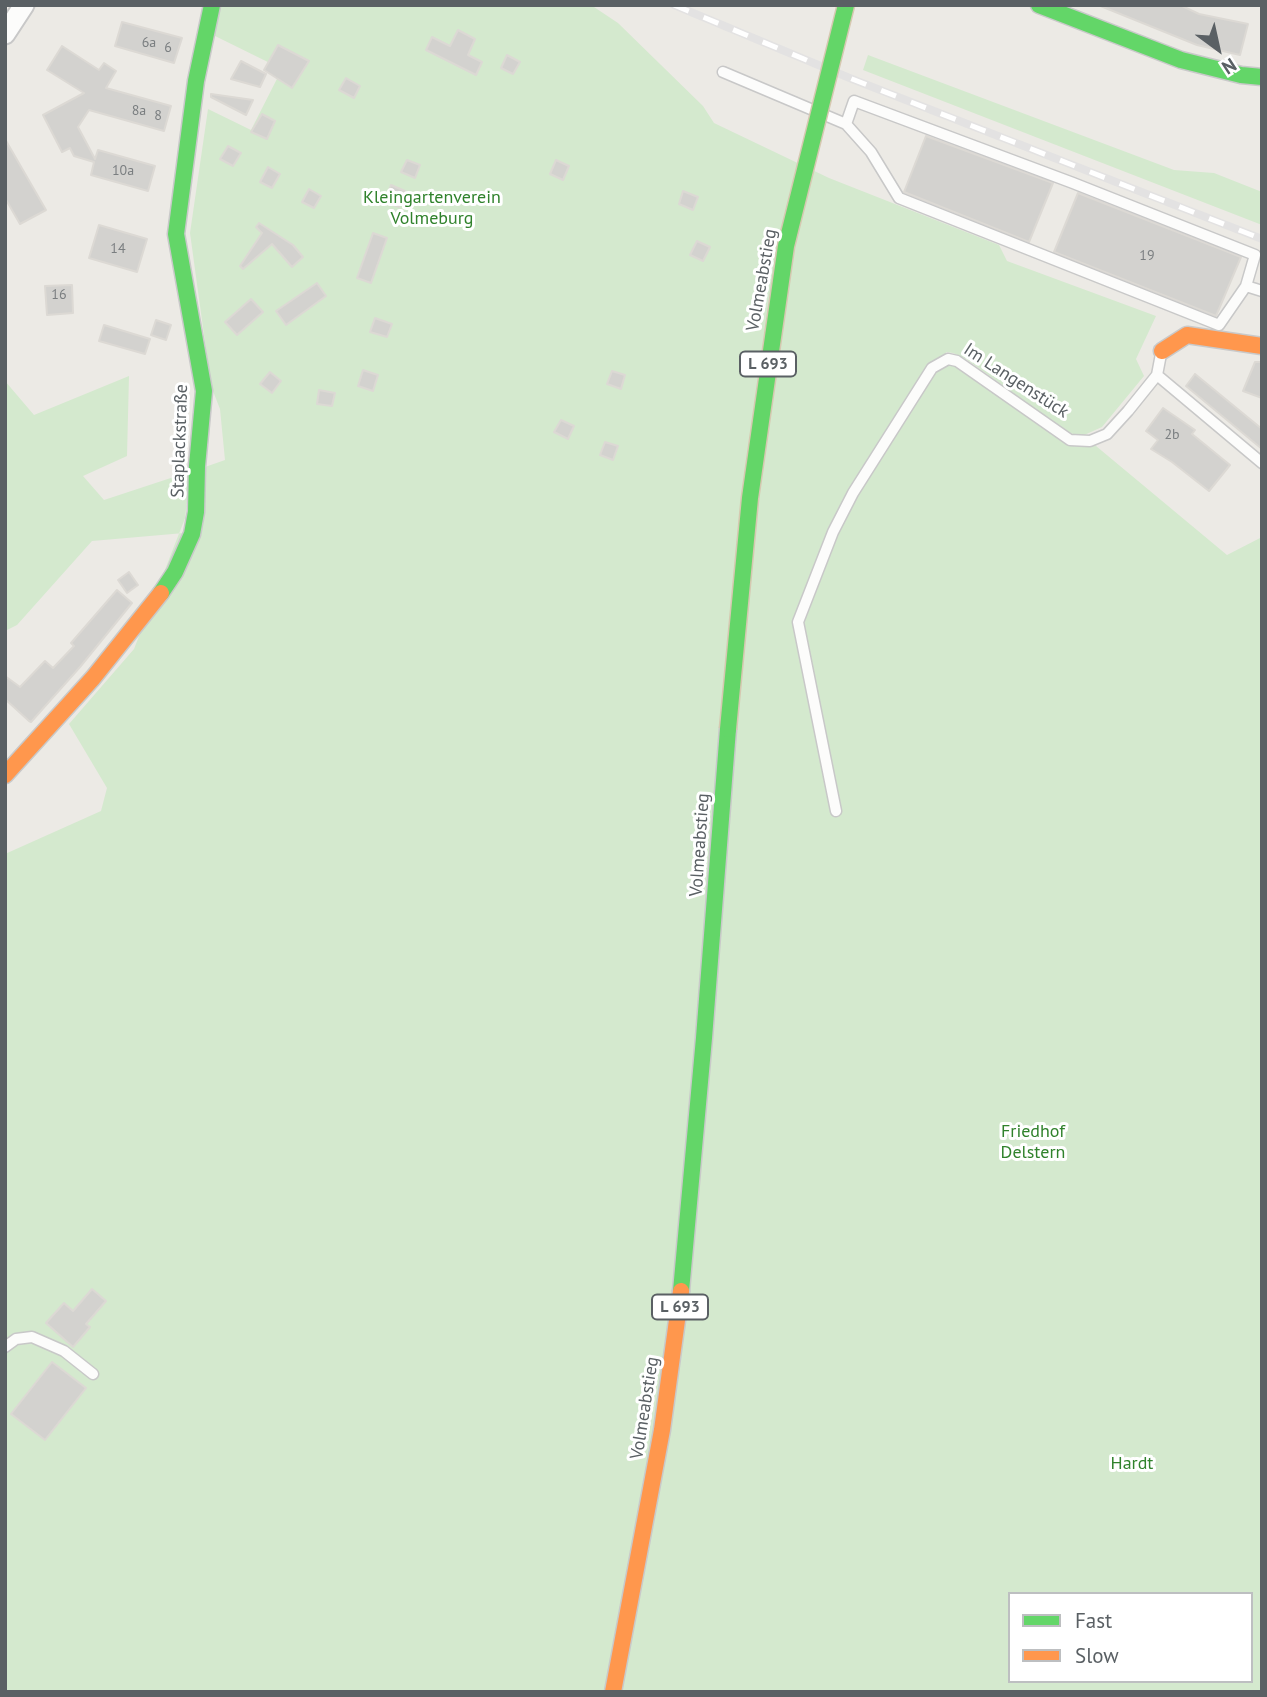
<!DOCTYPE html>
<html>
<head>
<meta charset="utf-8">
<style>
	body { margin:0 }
	#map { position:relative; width:1267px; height:1697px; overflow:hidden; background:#eceae5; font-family:"PT Sans",sans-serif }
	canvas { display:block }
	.frame { position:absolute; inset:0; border:7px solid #5a6064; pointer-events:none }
	.legend { position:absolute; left:1008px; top:1592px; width:245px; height:91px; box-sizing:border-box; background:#fff; border:2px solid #bdbfc1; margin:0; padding:9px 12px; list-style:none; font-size:21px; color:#5a6064 }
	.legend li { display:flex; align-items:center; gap:14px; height:35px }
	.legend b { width:35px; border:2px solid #bdbfc1 }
	.north { position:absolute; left:1183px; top:14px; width:70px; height:70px; -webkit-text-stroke:5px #fff; paint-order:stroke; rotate:147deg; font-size:19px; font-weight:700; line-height:28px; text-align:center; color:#5a6064 }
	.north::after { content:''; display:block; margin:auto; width:24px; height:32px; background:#5a6064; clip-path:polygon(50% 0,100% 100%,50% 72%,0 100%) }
</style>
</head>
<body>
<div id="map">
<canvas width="1267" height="1697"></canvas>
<div class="frame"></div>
<ul class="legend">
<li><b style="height:9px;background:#63d668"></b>Fast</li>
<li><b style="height:9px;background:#ff974d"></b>Slow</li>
</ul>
<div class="north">N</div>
</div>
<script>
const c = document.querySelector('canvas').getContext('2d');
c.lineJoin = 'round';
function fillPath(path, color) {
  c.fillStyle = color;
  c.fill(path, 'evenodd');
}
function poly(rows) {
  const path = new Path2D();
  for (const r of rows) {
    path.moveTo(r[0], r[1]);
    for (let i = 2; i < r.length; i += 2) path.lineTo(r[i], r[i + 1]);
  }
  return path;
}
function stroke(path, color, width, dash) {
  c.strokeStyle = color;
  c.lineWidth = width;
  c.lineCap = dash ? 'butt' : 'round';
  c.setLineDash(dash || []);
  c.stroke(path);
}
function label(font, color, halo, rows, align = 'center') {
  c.font = font + ' "PT Sans",sans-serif';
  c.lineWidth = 6;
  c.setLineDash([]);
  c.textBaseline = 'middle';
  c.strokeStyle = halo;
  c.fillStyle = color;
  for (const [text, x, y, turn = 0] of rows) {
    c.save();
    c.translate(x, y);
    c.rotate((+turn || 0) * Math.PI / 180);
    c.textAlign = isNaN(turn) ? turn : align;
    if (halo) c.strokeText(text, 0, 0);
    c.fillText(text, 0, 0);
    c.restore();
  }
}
fillPath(poly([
	[220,5,591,5,618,23,703,106,714,123,829,178,999,245,1007,261,1156,316,1136,359,1144,376,1102,427,1082,436,1069,433,966,359,953,353,946,352,948,359,1070,440,1090,441,1227,555,1262,537,1262,1692,5,1692,5,854,101,811,107,788,69,724,134,649,205,467,225,460,220,409,211,386,190,233,208,109,251,130,282,69,213,35],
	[1010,1594,1251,1594,1251,1681,1010,1681],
	[868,55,1174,170,1214,173,1262,192,1262,225,863,70],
	[129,376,127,456,83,476,104,500,189,472,184,533,92,541,17,625,5,631,5,381,34,415]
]), '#d4e9ce');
const building = poly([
	[1098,5,1180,5,1199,14,1248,24,1240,55,1197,45,1098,5],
	[122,22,182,38,174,63,115,46,122,22],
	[458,30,475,39,468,55,482,62,476,75,426,50,432,37,450,46,458,30],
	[278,45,309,61,292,88,264,70,278,45],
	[62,46,99,70,104,63,116,71,106,88,171,106,164,131,89,110,78,127,95,159,98,150,155,166,148,191,91,175,94,162,74,156,70,148,62,152,43,115,84,93,47,70,62,46],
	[507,55,520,62,513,74,501,68,507,55],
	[241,61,266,74,260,87,231,79,241,61],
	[346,78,360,86,354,98,339,90,346,78],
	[211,94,253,100,246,115,211,97,211,94],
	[262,114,275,121,267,139,251,132,262,114],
	[926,136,1053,183,1029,242,904,192,926,136],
	[5,139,46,210,20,224,5,198,5,139],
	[228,146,241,153,233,166,220,159,228,146],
	[407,160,420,165,415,178,401,172,407,160],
	[556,160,569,166,563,180,550,174,556,160],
	[268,167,280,174,272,188,260,182,268,167],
	[391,185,405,191,399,207,385,202,391,185],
	[309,189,321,196,314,208,302,202,309,189],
	[683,191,698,197,693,210,679,204,683,191],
	[1078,193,1241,257,1216,316,1054,252,1078,193],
	[259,223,293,245,303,257,292,267,272,244,243,269,240,266,262,233,256,227,259,223],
	[99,225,147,239,137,272,89,258,99,225],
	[373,233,387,238,371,283,357,278,373,233],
	[697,241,710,247,703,261,690,255,697,241],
	[317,283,326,296,286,325,276,311,317,283],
	[72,285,73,313,47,315,45,286,72,285],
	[251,299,263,312,237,335,225,322,251,299],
	[375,318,392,324,387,337,370,332,375,318],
	[156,320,171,325,166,340,151,335,156,320],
	[104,325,150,339,145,354,99,341,104,325],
	[1255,362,1262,362,1262,398,1243,391,1255,362],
	[363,370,378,375,373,391,358,386,363,370],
	[612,371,625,375,621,389,607,384,612,371],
	[270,372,281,381,272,393,260,384,270,372],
	[1195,374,1262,429,1262,449,1186,386,1195,374],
	[319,390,335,393,332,406,317,404,319,390],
	[1163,408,1195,430,1192,434,1230,465,1209,491,1172,462,1151,449,1158,440,1146,431,1163,408],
	[561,420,574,426,568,439,554,432,561,420],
	[605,442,618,446,613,460,600,455,605,442],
	[129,572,138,585,127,593,118,580,129,572],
	[117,590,132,603,80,667,31,722,29,721,5,699,5,676,20,687,45,661,53,668,74,646,71,643,117,590],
	[92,1289,106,1301,86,1324,90,1327,73,1347,46,1323,64,1303,73,1311,92,1289],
	[52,1362,86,1388,45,1440,11,1414,52,1362]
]);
fillPath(building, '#d3d2cf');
stroke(building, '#dcd9d4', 2);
const lane = poly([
	[723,72,846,124,854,101,1073,183,1255,255,1246,286],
	[846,124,871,152,899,198,1219,325,1246,286,1262,291],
	[1157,375,1262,463],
	[836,811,798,622,833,532,853,493,932,368,948,359,957,361,1070,440,1090,441,1107,434,1128,411,1157,375,1161,354],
	[5,1347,16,1339,32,1337,64,1351,93,1374]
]);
const street = poly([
	[5,34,24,5]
]);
const fast = poly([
	[1039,5,1181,60,1241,75,1262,77],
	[161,593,175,572,192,534,196,512,197,466,204,391,176,234,196,81,212,5],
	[681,1291,704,1038,728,729]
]);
const slow = poly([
	[1162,351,1187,335,1262,346],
	[5,775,93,678,161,593],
	[613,1692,662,1430,681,1291]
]);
stroke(lane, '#c8c8c8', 13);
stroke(street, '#c8c8c8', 23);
stroke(fast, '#c9c9c9', 19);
stroke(slow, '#c9c9c9', 19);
stroke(lane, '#fcfcfb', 10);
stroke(street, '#fcfcfb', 19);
stroke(fast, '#63d668', 16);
stroke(slow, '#ff974d', 16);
const rail = poly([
	[674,5,852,79,1262,239]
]);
stroke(rail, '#e3e2e2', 8);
stroke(rail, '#fff', 5, [16]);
const fastBridge = poly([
	[728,729,750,498,786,246,846,5]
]);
stroke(fastBridge, '#d6c8b1', 19, []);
stroke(fastBridge, '#63d668', 16);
label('14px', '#7a7e80', null, [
	["6a",149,43],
	["6",168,48],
	["8a",139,111],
	["8",158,116],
	["10a",123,171],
	["14",118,249],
	["19",1147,256],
	["16",59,295],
	["2b",1172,435]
]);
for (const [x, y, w] of [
	[768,364,56],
	[680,1307,56]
]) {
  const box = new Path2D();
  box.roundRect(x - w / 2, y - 12.5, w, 25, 5);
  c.fillStyle = '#fff';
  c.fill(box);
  stroke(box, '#5a6064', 2);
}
label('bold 16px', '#5a6064', null, [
	["L 693",768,364],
	["L 693",680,1307]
]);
label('18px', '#30822c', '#fff', [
	["Kleingartenverein",432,198],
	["Volmeburg",432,219],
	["Friedhof",1033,1132],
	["Delstern",1033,1153],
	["Hardt",1132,1464]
]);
label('18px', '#5a6064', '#fff', [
	["Volmeabstieg",762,280,-80],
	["Im Langenstück",1016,381,33],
	["Staplackstraße",180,441,-88],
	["Volmeabstieg",700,845,-86],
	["Volmeabstieg",645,1408,-81]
]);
</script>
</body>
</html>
